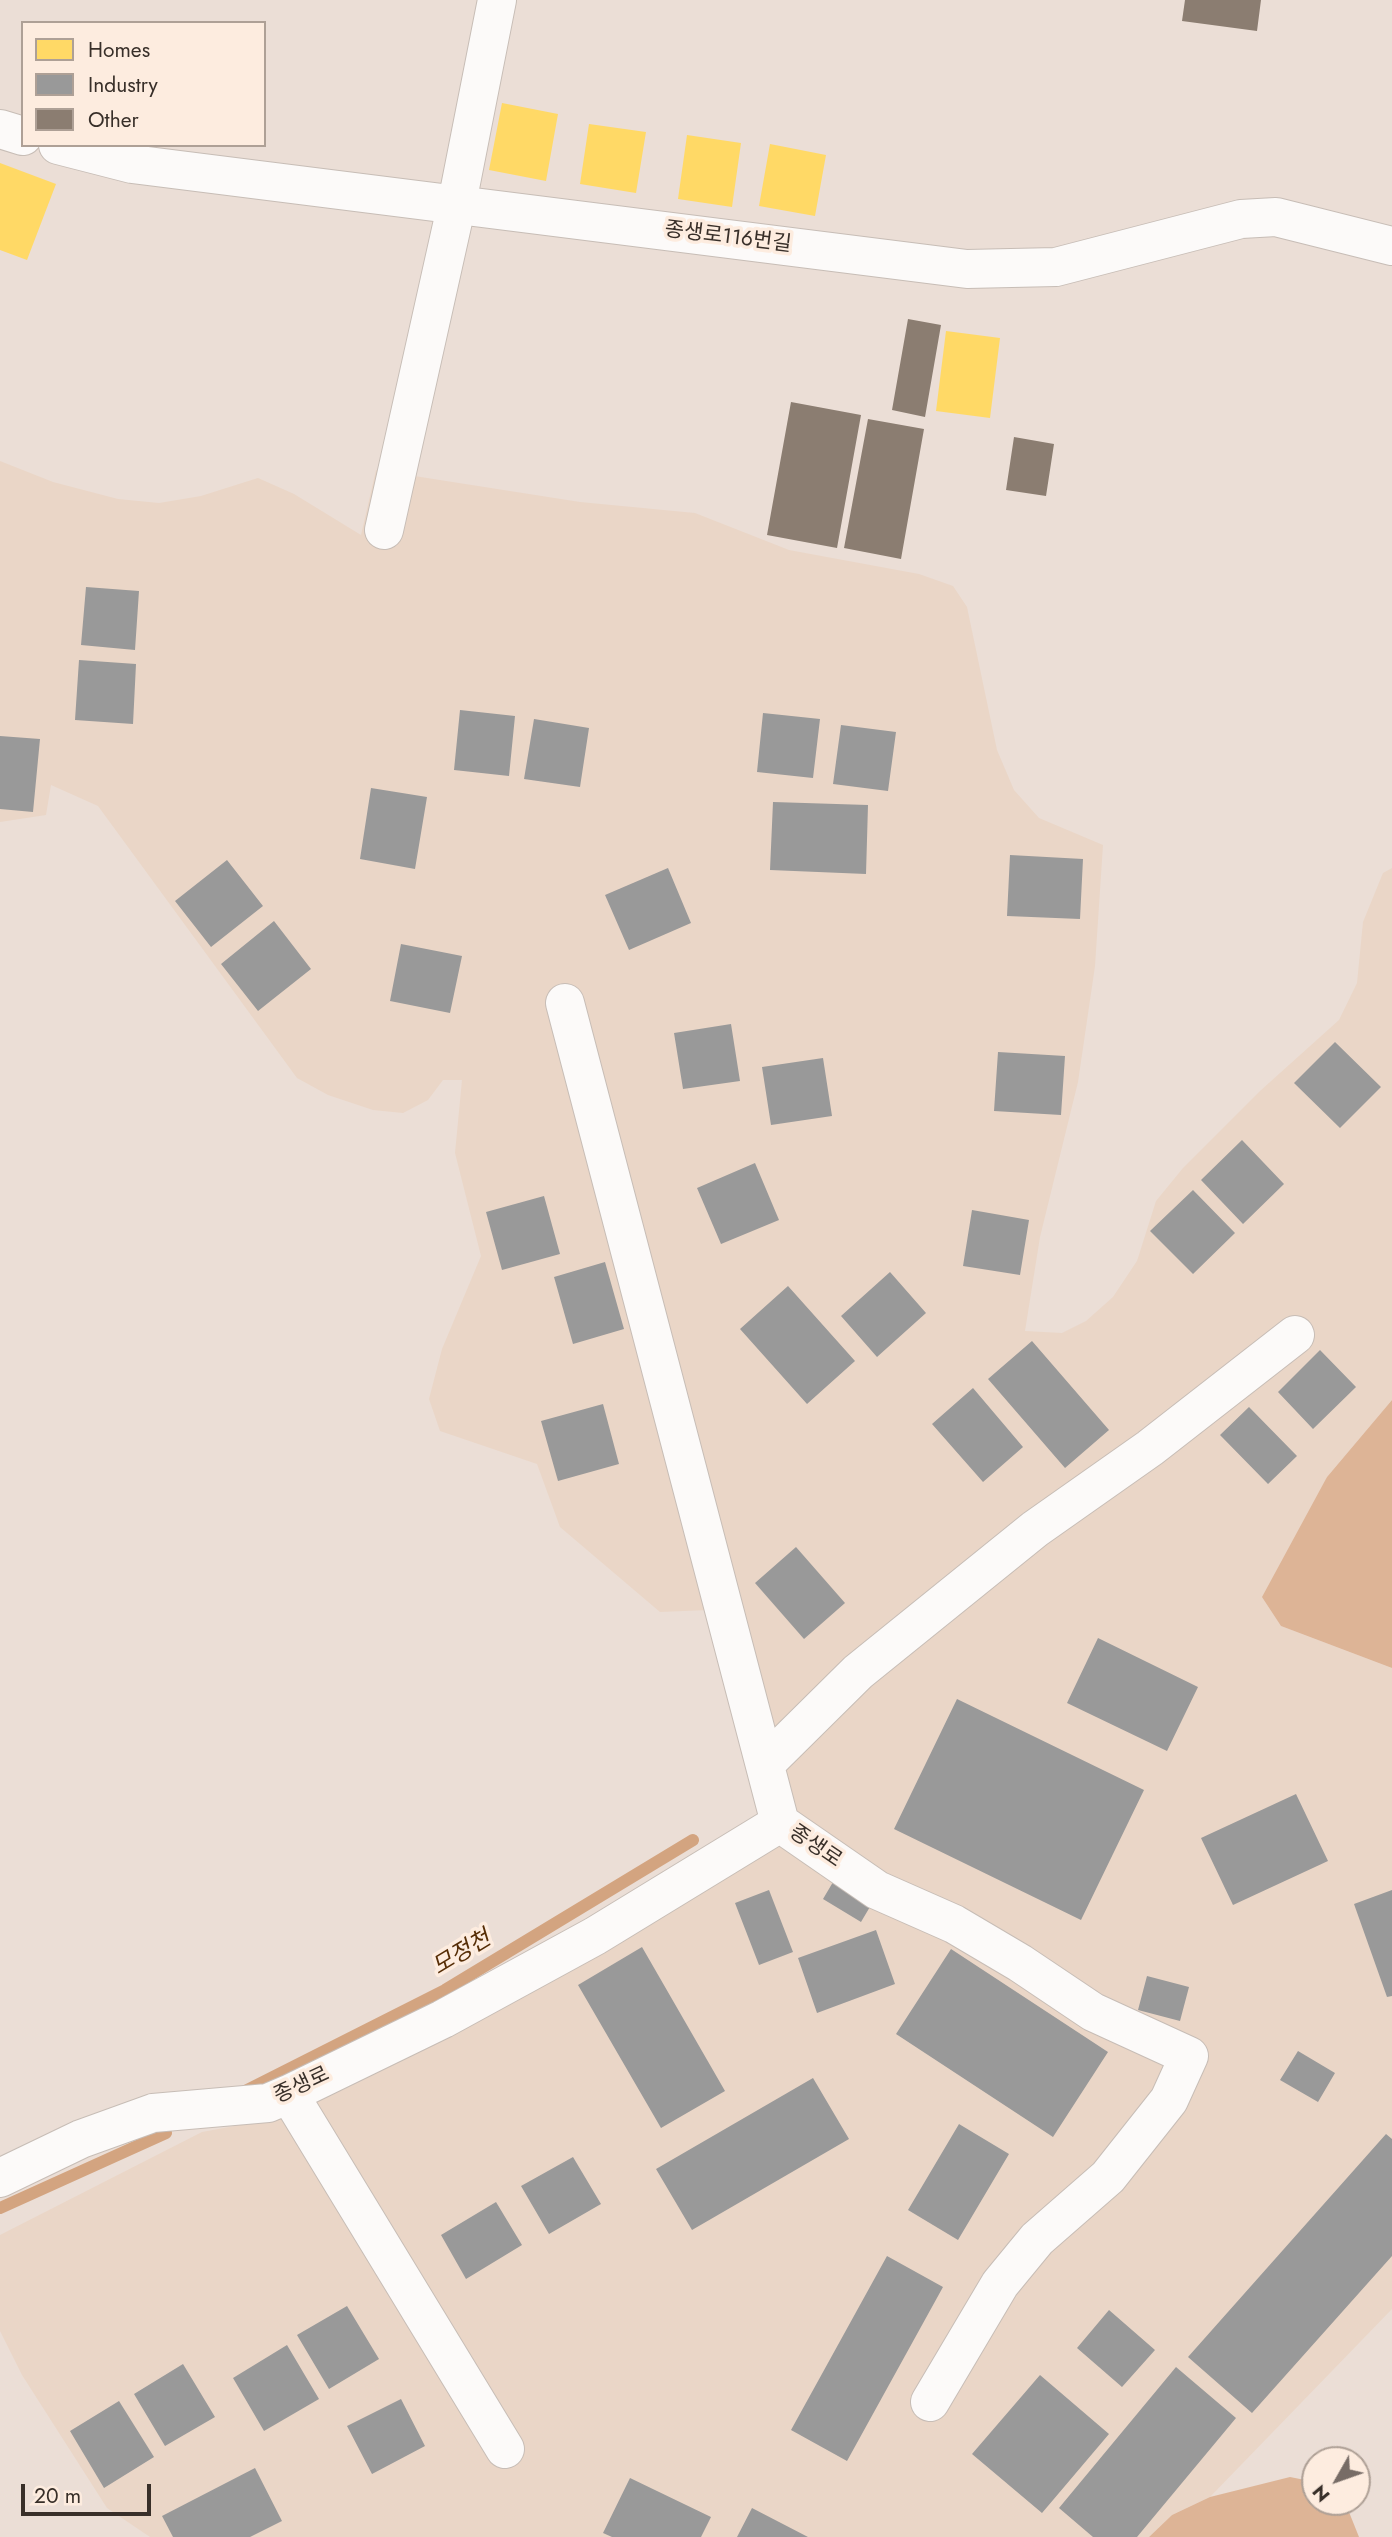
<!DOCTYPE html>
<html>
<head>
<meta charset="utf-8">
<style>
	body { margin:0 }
	#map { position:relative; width:1392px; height:2537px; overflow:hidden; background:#ebded6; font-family:Jost,sans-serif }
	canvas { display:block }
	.legend { position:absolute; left:21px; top:21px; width:245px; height:126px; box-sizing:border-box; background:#fdecdf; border:2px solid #aea096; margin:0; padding:9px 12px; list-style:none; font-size:21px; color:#382f29 }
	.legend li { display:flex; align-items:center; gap:14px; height:35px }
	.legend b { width:35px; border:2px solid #aea096 }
	.north { position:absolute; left:1301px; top:2446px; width:70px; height:70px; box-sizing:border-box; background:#fdecdf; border:2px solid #aea096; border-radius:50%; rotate:230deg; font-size:19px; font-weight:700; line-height:28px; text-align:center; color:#382f29 }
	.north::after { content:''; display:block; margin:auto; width:24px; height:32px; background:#776c66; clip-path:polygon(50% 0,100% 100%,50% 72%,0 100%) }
	.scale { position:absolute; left:21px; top:2484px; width:130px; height:32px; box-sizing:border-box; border:4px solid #382f29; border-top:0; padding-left:9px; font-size:21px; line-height:24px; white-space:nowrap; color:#382f29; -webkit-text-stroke:5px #fdecdf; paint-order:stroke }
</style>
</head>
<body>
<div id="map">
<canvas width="1392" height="2537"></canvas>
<ul class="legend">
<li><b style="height:19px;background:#ffd966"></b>Homes</li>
<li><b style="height:19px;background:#999"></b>Industry</li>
<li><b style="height:19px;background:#8b7d71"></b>Other</li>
</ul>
<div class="north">N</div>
<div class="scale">20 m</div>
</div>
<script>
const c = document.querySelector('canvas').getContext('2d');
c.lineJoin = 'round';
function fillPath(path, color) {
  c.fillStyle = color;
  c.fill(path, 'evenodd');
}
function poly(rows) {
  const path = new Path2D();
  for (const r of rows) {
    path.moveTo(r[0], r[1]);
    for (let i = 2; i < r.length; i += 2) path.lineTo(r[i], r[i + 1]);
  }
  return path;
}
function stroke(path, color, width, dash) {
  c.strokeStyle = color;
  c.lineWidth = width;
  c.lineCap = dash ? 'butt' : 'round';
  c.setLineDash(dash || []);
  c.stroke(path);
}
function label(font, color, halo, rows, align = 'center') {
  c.font = font + ' Jost,"Noto Sans KR",sans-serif';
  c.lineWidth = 7;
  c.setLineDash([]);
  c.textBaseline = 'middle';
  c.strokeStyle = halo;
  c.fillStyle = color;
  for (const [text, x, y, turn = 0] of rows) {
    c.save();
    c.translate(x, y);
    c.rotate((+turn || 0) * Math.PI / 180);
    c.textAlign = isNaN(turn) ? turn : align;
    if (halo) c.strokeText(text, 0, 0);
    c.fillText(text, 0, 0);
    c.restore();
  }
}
fillPath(poly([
	[0,461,53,482,118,499,159,503,201,496,258,478,294,494,361,535,376,470,580,502,695,513,789,550,919,574,953,586,967,607,997,750,1014,790,1039,818,1103,845,1095,966,1078,1082,1040,1237,1025,1331,1062,1333,1086,1321,1113,1297,1137,1261,1156,1201,1183,1168,1260,1091,1339,1020,1357,983,1363,922,1383,873,1392,868,1392,1400,1327,1477,1281,1626,1392,1668,1392,2309,1210,2497,1172,2515,1149,2537,150,2537,107,2508,22,2375,0,2331,0,2235,202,2132,267,2120,351,2086,458,2029,777,1846,708,1610,660,1612,560,1527,537,1464,440,1431,429,1399,442,1349,481,1256,455,1153,462,1080,443,1080,428,1100,403,1113,373,1110,328,1095,297,1078,98,806,51,785,46,815,0,822]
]), '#ead6c7');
fillPath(poly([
	[1392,1400,1392,1668,1281,1626,1262,1597,1327,1477],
	[1290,2477,1315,2482,1315,2502,1345,2502,1359,2537,1149,2537,1172,2515,1210,2497]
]), '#ddb496');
fillPath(poly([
	[502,103,558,114,546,181,489,170],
	[589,124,646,132,636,193,580,184],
	[687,135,741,143,732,207,678,199],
	[770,144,826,155,815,216,759,206],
	[0,163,56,184,27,260,0,250],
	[946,331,1000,338,990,418,936,411]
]), '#ffd966');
fillPath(poly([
	[86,587,139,591,135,650,81,645],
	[79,660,136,664,133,724,75,720],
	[460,710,515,716,509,776,454,770],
	[763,713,820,719,813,778,757,772],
	[534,719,589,728,580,787,524,779],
	[841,725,896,732,888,791,833,784],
	[0,736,40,739,33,812,0,809],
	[371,788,427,797,415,869,360,859],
	[773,802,868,805,866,874,770,870],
	[1010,855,1083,859,1080,919,1007,916],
	[227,860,263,906,211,947,175,901],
	[668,868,691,923,629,950,605,895],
	[274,921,311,969,258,1011,221,964],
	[401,944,462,956,450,1013,390,1001],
	[731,1024,740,1081,683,1089,674,1033],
	[1335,1042,1381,1087,1340,1128,1294,1083],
	[998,1052,1065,1056,1061,1115,994,1111],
	[823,1058,832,1116,771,1125,762,1067],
	[1242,1140,1284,1184,1243,1224,1201,1180],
	[755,1163,779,1220,721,1244,697,1188],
	[1193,1190,1235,1233,1193,1274,1150,1231],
	[544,1196,560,1254,502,1270,486,1212],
	[972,1210,1029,1220,1020,1275,963,1266],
	[605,1262,624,1329,573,1344,554,1277],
	[890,1272,926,1313,877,1357,841,1316],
	[788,1286,855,1361,807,1404,740,1329],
	[1032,1341,1109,1430,1065,1468,988,1379],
	[1320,1350,1356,1387,1313,1429,1278,1392],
	[973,1388,1023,1447,983,1482,932,1424],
	[603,1404,619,1464,558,1481,541,1421],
	[1249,1407,1297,1456,1268,1484,1220,1435],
	[796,1547,845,1603,804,1639,755,1583],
	[1098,1638,1198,1687,1167,1751,1067,1703],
	[957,1699,1144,1790,1081,1920,894,1829],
	[1296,1794,1328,1861,1233,1905,1201,1838],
	[836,1877,874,1900,861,1922,823,1899],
	[769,1890,793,1952,759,1965,735,1903],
	[1392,1890,1392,1996,1387,1997,1354,1904],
	[876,1930,895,1984,817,2013,798,1958],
	[642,1947,725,2091,661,2128,578,1985],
	[951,1949,1108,2052,1053,2137,896,2034],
	[1147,1976,1189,1987,1180,2021,1138,2010],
	[1298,2051,1335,2073,1318,2102,1280,2080],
	[813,2078,849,2139,692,2230,656,2169],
	[959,2124,1009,2154,958,2240,908,2210],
	[1386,2134,1392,2139,1392,2256,1252,2413,1188,2357],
	[573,2157,601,2204,549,2234,521,2186],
	[496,2202,522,2245,466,2279,441,2235],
	[887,2256,943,2287,847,2461,791,2430],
	[347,2306,379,2359,329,2389,297,2335],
	[1109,2310,1155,2350,1122,2387,1077,2348],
	[287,2345,319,2399,264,2431,233,2378],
	[183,2364,215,2417,165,2446,134,2394],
	[1176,2367,1236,2418,1137,2537,1093,2537,1059,2508],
	[1040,2375,1109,2434,1042,2513,972,2454],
	[401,2399,425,2446,372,2474,347,2426],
	[119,2401,154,2457,104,2488,70,2431],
	[255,2468,282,2521,250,2537,173,2537,162,2516],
	[630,2478,711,2517,701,2537,612,2537,603,2533],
	[752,2508,808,2537,737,2537]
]), '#999');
stroke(poly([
	[245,2091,445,1990,693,1840],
	[0,2208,166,2133]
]), '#d3a480', 12);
fillPath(poly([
	[1185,0,1261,0,1257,31,1182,21],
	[908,319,941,325,925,417,892,410],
	[791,402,861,415,837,548,767,535],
	[868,419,924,429,901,559,844,548],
	[1014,437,1054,444,1046,496,1006,490]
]), '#8b7d71');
const minor = poly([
	[0,129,23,136],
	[58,145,132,164,967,269,1056,267,1241,219,1276,217,1392,246],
	[384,530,457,203,497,0],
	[565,1003,780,1823],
	[766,1763,858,1672,1035,1529,1150,1448,1295,1335],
	[289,2094,505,2449],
	[0,2178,81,2139,153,2113,268,2103,289,2094,443,2019,595,1936,780,1823,877,1890,954,1924,1020,1963,1093,2012,1189,2056,1169,2100,1108,2177,1037,2239,1000,2284,930,2402]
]);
stroke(minor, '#c7bdb6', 40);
stroke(minor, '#fcfaf9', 38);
label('21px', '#382f29', '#fdecdf', [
	["종생로116번길",728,238,7],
	["종생로",815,1847,34],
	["종생로",302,2086,-25]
]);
label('italic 23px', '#562d06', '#fdecdf', [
	["모정천",462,1954,-31]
]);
</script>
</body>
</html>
